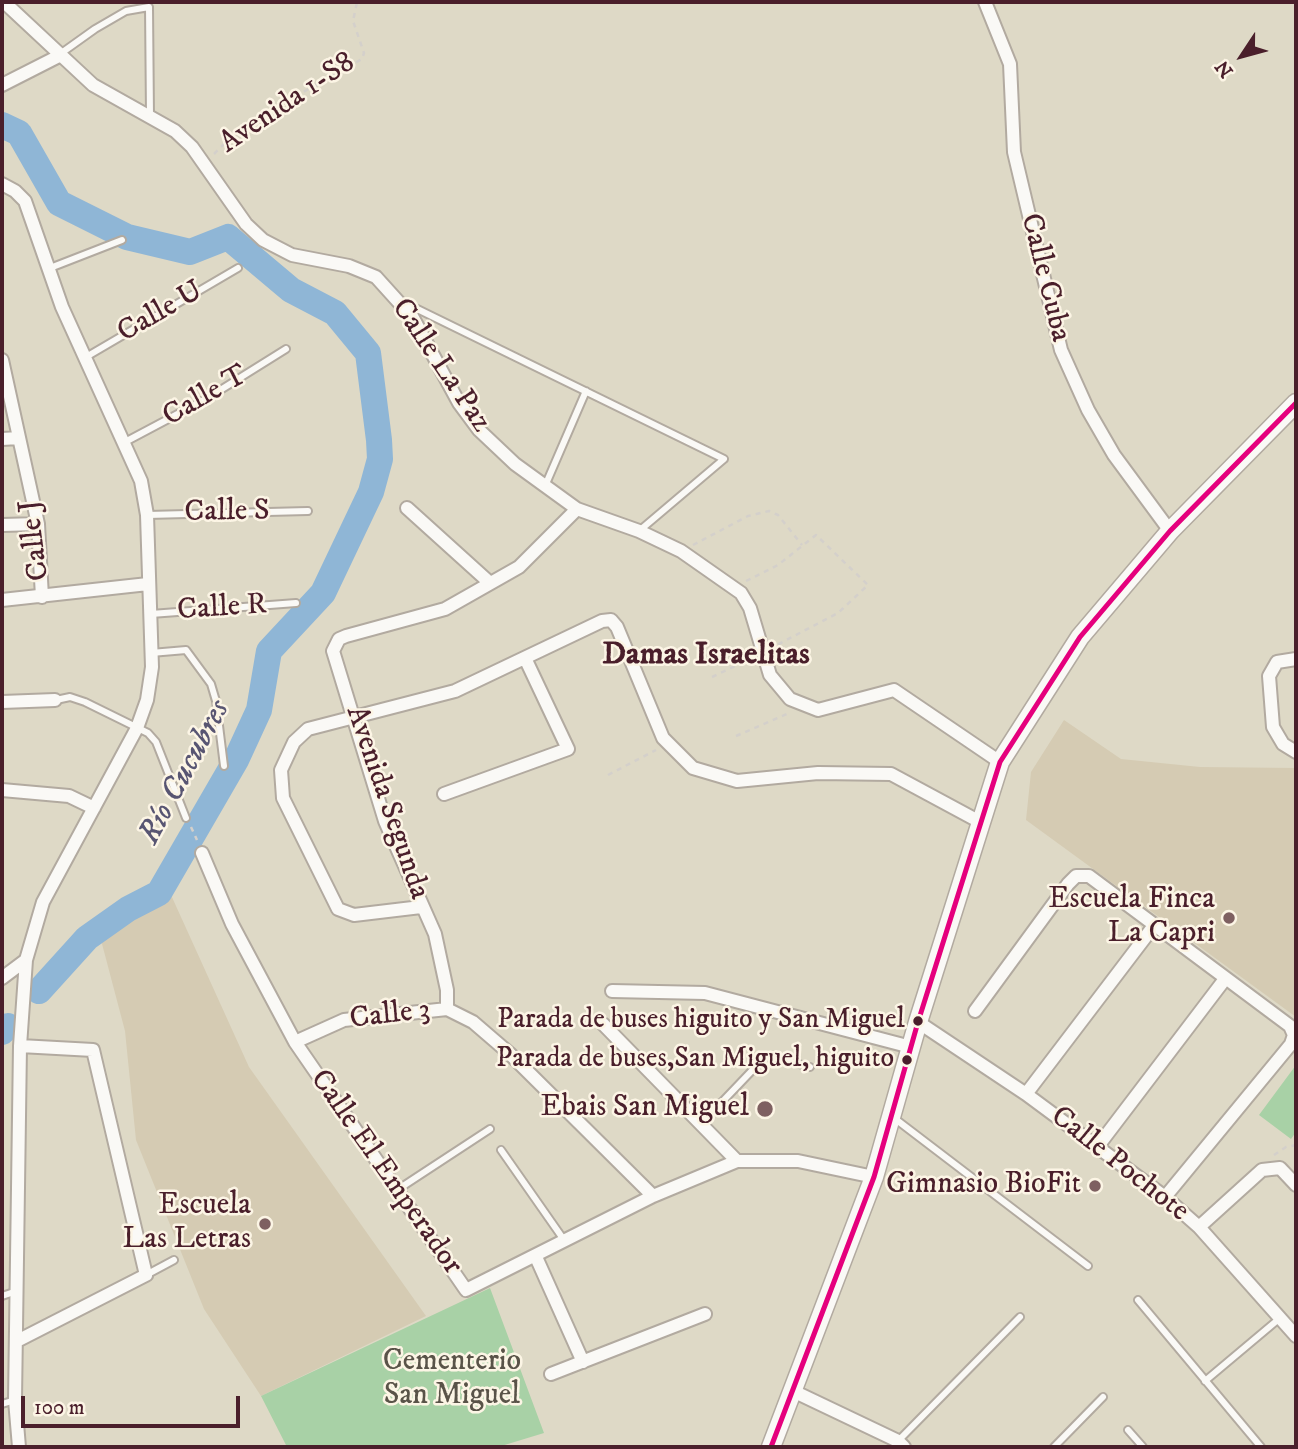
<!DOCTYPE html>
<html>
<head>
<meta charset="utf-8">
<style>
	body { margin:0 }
	#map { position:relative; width:1298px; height:1449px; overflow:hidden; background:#ded9c6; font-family:"IM FELL DW Pica",serif }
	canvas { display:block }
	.frame { position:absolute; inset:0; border:4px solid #4a1f2b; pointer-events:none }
	.north { position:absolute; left:1207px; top:21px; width:70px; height:70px; -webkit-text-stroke:5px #fcf5e5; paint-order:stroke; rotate:234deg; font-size:19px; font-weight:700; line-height:28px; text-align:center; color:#4a1f2b }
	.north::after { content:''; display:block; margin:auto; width:24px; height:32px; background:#4a1f2b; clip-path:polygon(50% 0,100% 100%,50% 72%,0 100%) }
	.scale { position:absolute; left:21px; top:1396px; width:219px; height:32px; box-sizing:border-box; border:4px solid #4a1f2b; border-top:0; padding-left:9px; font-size:21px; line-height:24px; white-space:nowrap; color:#4a1f2b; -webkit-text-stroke:5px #fcf5e5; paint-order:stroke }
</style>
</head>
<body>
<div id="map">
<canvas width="1298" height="1449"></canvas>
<div class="frame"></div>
<div class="north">N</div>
<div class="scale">100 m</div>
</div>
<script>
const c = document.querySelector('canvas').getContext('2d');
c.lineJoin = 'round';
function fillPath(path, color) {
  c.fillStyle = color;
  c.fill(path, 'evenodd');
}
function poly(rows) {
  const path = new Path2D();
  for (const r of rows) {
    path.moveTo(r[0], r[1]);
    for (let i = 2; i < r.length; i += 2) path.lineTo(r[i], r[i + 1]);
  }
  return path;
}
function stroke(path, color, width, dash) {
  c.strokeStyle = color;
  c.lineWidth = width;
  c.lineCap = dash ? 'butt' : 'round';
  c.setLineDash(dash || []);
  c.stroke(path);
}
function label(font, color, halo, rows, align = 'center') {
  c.font = font + ' "IM FELL DW Pica",serif';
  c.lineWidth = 5;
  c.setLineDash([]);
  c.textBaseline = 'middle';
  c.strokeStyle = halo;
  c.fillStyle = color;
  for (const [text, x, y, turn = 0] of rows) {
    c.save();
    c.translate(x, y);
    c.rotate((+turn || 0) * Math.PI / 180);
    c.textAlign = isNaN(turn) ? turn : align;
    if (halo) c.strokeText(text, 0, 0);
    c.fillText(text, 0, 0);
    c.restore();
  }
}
fillPath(poly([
	[1064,720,1121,759,1200,767,1296,768,1296,1017,1026,820,1031,772],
	[171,895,249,1067,426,1316,261,1396,204,1309,136,1140,125,1031,101,940]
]), '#d5cbb3');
fillPath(poly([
	[1296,1065,1296,1132,1291,1139,1259,1115],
	[490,1288,544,1433,498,1447,287,1447,261,1396]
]), '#a8d1a6');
stroke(poly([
	[2,125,19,133,59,203,127,237,190,252,228,237,291,290,335,313,368,353,379,440,380,459,371,492,323,593,269,651,259,710,236,760,159,893,128,909,87,938,39,991],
	[2,1032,8,1026]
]), '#8fb6d6', 26);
const service = poly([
	[60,54,95,29,126,11,149,7,150,116],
	[50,268,122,240],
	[401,301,724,459,639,531],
	[86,357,238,268],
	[125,442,206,399,286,349],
	[545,486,586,391],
	[147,515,308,511],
	[151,614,296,603],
	[151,653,186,650,211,684,216,701,224,766],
	[56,700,70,697,85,702,148,733,156,742,186,818],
	[894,1118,1088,1266],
	[701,1124,764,1058,769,1056,810,1067],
	[501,1150,564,1240],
	[397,1190,490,1129],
	[146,1275,174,1260],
	[2,1296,17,1291],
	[1138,1300,1261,1447],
	[1205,1381,1280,1318],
	[2,1404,15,1400],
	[1128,1430,1143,1447],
	[898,1441,1020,1317],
	[1054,1447,1103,1397]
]);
const minor = poly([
	[4,2,93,85,175,131,192,147,246,224,263,240,292,255,349,266,376,277,413,318,459,403,479,430,515,464,577,509,639,531,681,551,741,593,750,608,770,675,790,699,818,710,894,690,1000,762],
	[985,2,1010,64,1014,152,1061,350,1088,410,1114,455,1170,531],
	[2,85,59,56],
	[2,184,15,191,25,201,62,307,141,481,147,515,152,667,147,700,137,728,43,902,26,960,20,1046,15,1400,19,1447],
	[2,360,38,524,42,597],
	[2,439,19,438],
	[407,508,490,583],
	[2,525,38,524],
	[2,600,148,584],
	[1296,659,1277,662,1269,676,1273,727,1283,744,1296,752],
	[2,702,55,700],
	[2,790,69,796,94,808],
	[444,794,568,749,525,658],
	[202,853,232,924,295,1042,466,1290,653,1196,737,1161,798,1161,874,1177],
	[421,907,354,915,338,909,283,798,281,770,294,742,308,729,455,691,602,621,611,620,617,627,663,738,693,768,737,781,818,773,891,774,982,823],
	[2,978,26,960],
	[612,991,705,993,911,1047],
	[447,1009,447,990,435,934,385,821,333,651,339,639,346,636,445,609,519,567,577,509],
	[447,1009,473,1022,509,1053,653,1196],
	[975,1011,1068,884,1076,876,1089,876,1290,1026,1294,1035,1291,1044,1165,1197],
	[918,1022,1026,1094,1165,1197,1199,1227,1296,1336],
	[603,1024,737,1161],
	[295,1042,344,1020,447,1009],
	[1026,1094,1153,927],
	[1098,1146,1225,979],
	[1199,1227,1262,1170,1280,1168,1296,1185],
	[536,1257,583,1362],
	[17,1341,146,1275,93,1050,20,1046],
	[551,1374,705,1314],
	[793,1391,898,1441,904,1447]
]);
const secondary = poly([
	[771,1447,874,1177,918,1022,1000,762,1080,637,1170,531,1296,403]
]);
stroke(service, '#b2aaa0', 10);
stroke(minor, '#b2aaa0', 16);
stroke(secondary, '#b2aaa0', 21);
stroke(poly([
	[214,154,233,135,266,113,362,59,364,53,353,21,357,2],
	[693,545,748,516,769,511,778,515,802,545],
	[746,581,778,565,816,535,868,585,838,613,773,647],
	[712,677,752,658],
	[736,736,787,714],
	[608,775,656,750],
	[191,827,197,840],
	[1274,1155,1286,1147,1296,1145]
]), '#d4d0cb', 2.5, [5, 5]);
stroke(service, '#faf9f6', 6);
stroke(minor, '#faf9f6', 12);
stroke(secondary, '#faf9f6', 18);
stroke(poly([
	[771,1447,874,1177,918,1022,1000,762,1080,637,1170,531,1296,403]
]), '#e5007d', 5);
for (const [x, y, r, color] of [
	[1229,918,7,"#7e6061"],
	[918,1021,6,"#4a1f2b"],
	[907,1060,6,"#4a1f2b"],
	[765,1109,9,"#7e6061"],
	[1095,1186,7,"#7e6061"],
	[265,1224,7,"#7e6061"]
]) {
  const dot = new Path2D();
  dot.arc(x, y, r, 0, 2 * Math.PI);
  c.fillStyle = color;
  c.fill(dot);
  stroke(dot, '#fcf5e5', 2.5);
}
label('28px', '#4a1f2b', '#fcf5e5', [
	["Parada de buses higuito y San Miguel",905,1021],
	["Parada de buses,San Miguel, higuito",894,1060]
], 'right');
label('30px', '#4a1f2b', '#fcf5e5', [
	["Avenida 1-S8",288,104,-34],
	["Calle Cuba",1044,278,76],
	["Calle U",161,313,-30],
	["Calle La Paz",440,366,56],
	["Calle T",206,397,-30],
	["Calle S",227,513,-1],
	["Calle J",36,540,-97],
	["Calle R",222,609,-4],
	["Avenida Segunda",386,803,71],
	["Calle 3",390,1016,-7],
	["Calle Pochote",1119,1165,38],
	["Calle El Emperador",385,1173,55]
]);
label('30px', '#4a1f2b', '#fcf5e5', [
	["Escuela Finca",1215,901],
	["La Capri",1215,935],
	["Ebais San Miguel",749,1109],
	["Gimnasio BioFit",1081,1186],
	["Escuela",251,1207],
	["Las Letras",251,1241]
], 'right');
label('30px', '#595348', '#fcf5e5', [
	["Cementerio",452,1363],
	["San Miguel",452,1397]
]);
label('bold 32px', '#4a1f2b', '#fcf5e5', [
	["Damas Israelitas",706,656]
]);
label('italic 32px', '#585572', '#fcf5e5', [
	["Río Cucubres",186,773,-62]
]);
</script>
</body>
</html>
